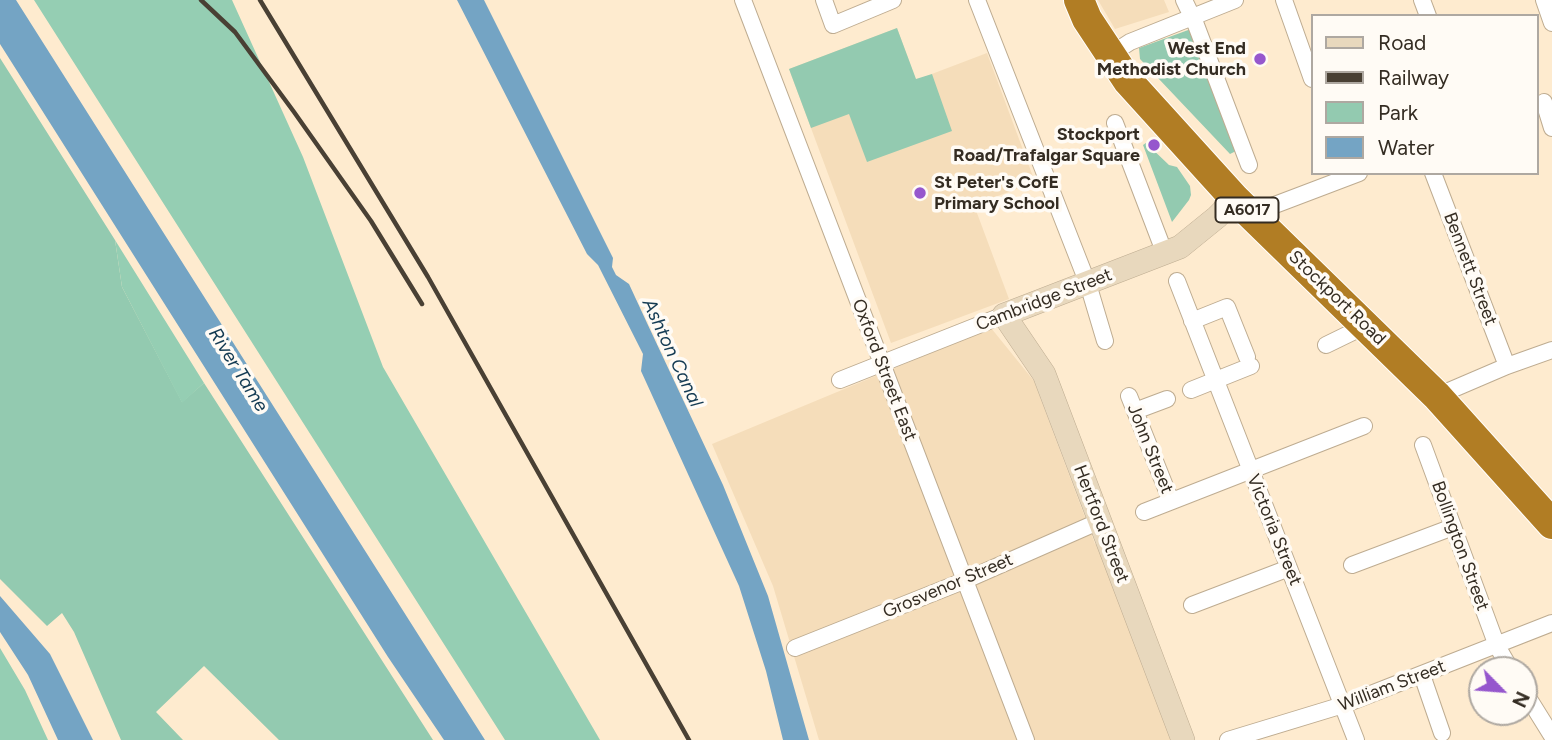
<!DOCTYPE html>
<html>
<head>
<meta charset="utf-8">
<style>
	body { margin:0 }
	#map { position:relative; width:1552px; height:740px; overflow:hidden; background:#feebcf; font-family:Figtree,sans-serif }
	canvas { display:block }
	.legend { position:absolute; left:1311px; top:14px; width:228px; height:161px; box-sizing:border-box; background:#fffbf5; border:2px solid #aea8a1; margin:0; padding:9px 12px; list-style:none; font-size:21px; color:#342c22 }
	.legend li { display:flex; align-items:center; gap:14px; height:35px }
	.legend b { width:35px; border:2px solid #aea8a1 }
	.north { position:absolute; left:1468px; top:656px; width:70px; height:70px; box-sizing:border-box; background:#fffbf5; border:2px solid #aea8a1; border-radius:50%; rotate:115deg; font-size:19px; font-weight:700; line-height:28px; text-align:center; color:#342c22 }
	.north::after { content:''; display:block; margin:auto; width:24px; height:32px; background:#9657cd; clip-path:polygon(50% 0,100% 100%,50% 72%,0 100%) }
</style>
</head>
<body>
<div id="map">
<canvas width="1552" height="740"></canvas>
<ul class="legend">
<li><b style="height:9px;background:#e8d8bd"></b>Road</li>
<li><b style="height:9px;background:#494034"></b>Railway</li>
<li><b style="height:19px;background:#93cab0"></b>Park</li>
<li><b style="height:19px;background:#74a4c4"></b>Water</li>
</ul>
<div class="north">N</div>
</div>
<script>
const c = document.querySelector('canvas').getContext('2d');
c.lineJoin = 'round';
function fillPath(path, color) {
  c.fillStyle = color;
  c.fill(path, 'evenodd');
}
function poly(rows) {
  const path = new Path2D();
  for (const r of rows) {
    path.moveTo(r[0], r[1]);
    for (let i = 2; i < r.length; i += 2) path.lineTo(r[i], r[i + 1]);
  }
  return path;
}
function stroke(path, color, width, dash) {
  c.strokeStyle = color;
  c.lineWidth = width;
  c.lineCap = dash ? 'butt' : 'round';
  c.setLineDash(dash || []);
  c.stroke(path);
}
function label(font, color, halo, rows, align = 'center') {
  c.font = font + ' Figtree,sans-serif';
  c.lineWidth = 7;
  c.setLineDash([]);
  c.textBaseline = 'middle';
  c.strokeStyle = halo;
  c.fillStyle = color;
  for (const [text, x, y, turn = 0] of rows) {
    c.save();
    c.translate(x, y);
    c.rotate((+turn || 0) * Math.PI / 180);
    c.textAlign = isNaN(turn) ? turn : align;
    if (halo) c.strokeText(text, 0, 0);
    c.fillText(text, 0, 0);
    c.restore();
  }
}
fillPath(poly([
	[1098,0,1164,0,1169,12,1115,29],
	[897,28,916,80,987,53,1035,182,974,205,1009,299,891,343,789,69],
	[991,328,1034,381,1095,544,1100,543,1173,740,819,740,773,586,712,444]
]), '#f5ddba');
fillPath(poly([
	[897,28,916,79,932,74,952,131,867,162,849,114,811,128,789,69],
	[1191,29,1236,151,1230,154,1140,59,1139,48],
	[0,58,115,240,122,287,182,402,204,383,433,740,279,740,204,666,156,712,183,740,121,740,74,632,62,613,47,626,0,579],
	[1146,143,1169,165,1177,167,1190,186,1191,195,1189,200,1172,222,1143,145]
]), '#93cab0');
fillPath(poly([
	[34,0,232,0,303,157,383,367,600,740,505,740],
	[115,240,204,383,182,403,122,287],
	[0,648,25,690,48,740,0,740]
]), '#95ceb3');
fillPath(poly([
	[0,0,16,0,485,740,444,740,388,657,0,44],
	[457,0,484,0,613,258,612,267,616,275,629,284,647,323,723,485,768,596,809,740,783,740,766,671,739,586,641,371,643,354,598,265,587,254],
	[0,596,50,654,93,740,58,740,28,675,0,632]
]), '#74a4c4');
const street = poly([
	[743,0,1026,740],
	[824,0,833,25,893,0],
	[977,0,1088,284,1105,341],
	[1184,0,1196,25,1249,165],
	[1284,0,1312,79],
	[1422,0,1428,16],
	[1544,0,1552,23],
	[1110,55,1130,42,1235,0],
	[1544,102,1552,128],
	[1115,123,1165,254],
	[1433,173,1507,366],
	[1251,214,1359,173],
	[1177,281,1356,740],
	[1192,321,1227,307,1247,357],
	[1326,345,1365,326],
	[840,380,1004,315],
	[1191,390,1251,366],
	[1129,396,1171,501],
	[1437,396,1507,366,1552,350],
	[1135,411,1167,399],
	[1423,445,1497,646,1511,670],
	[1144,512,1364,426],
	[1352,565,1453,527],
	[1192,605,1289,568],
	[795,648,966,580,1100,521],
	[1422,675,1442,733],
	[1524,691,1552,736],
	[1228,740,1343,705,1552,623]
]);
const secondary = poly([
	[1183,740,1044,374,1004,315,1180,247,1217,217,1235,199]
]);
const highway = poly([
	[1079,0,1087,19,1128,81,1235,199,1437,396,1552,524]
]);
stroke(street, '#beac91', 18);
stroke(secondary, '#beac91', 24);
stroke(highway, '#fff', 32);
stroke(street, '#fff', 16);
stroke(secondary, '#e8d8bd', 23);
stroke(highway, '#b17d24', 30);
stroke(poly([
	[201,0,235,32,294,112,371,221,422,304],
	[260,0,428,277,689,740]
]), '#494034', 4.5);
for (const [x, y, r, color] of [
	[1260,59,7,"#9657cd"],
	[1154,145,7,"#9657cd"],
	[920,193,7,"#9657cd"]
]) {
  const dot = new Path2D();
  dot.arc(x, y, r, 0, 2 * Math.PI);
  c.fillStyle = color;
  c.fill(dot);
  stroke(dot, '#fffbf5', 2.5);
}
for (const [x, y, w] of [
	[1247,210,63]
]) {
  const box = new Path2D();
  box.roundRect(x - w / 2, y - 12.5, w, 25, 5);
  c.fillStyle = '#fffbf5';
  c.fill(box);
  stroke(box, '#342c22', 2);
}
label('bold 16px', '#342c22', null, [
	["A6017",1247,210]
]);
label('bold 18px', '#342c22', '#fffbf5', [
	["West End",1246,49],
	["Methodist Church",1246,70],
	["Stockport",1140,135],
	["Road/Trafalgar Square",1140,156],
	["St Peter's CofE",934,183,"left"],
	["Primary School",934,204,"left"]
], 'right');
label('18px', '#342c22', '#fffbf5', [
	["Bennett Street",1470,269,69],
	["Stockport Road",1337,298,44],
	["Cambridge Street",1044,300,-21],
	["Oxford Street East",884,370,69],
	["John Street",1150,449,68],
	["Hertford Street",1101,524,69],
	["Victoria Street",1274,530,68],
	["Bollington Street",1460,546,70],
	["Grosvenor Street",948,586,-23],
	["William Street",1392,686,-21]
]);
label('italic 19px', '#143b53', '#fffbf5', [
	["Ashton Canal",672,353,65],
	["River Tame",238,370,58]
]);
</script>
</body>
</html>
